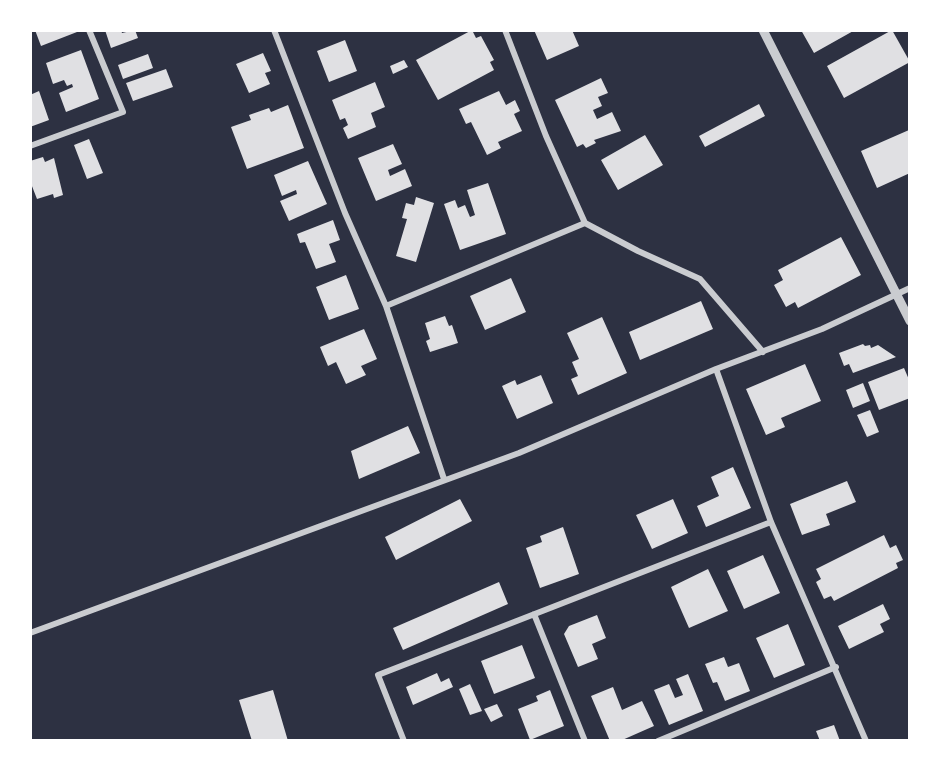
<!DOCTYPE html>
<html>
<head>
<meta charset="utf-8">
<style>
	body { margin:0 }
	#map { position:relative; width:940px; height:771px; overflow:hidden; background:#2d3142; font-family:Signika,sans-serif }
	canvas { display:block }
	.frame { position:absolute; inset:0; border:32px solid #fff; pointer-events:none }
</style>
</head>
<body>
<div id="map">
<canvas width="940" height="771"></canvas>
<div class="frame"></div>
</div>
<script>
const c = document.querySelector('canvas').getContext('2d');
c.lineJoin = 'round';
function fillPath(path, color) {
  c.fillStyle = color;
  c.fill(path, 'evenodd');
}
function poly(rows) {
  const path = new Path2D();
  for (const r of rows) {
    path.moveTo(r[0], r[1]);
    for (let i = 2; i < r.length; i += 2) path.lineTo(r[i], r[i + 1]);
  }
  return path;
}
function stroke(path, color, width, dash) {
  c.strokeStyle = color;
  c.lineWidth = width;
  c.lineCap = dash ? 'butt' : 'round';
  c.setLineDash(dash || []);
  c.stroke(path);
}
fillPath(poly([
	[35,30,76,30,77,32,41,46],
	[105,30,121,30,122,33,135,30,138,38,111,48],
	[472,30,476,38,481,36,494,60,490,62,494,70,438,100,416,60],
	[534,30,572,30,579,46,547,60],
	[801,30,855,30,814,53],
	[892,30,910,62,844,98,827,66],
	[345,40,357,71,329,82,317,51],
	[81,50,99,99,66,112,59,93,73,87,72,84,67,86,64,80,53,84,46,63],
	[263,53,271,71,265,73,270,84,249,93,236,64],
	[148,54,153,68,123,79,118,65],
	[404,60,408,67,393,74,390,66],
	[166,69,173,87,133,101,126,83],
	[601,78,608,93,598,97,602,106,593,110,597,119,612,112,621,131,594,140,596,143,586,148,583,144,577,147,555,100],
	[375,82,385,107,371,113,376,127,348,139,343,128,348,125,345,118,340,120,332,100],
	[39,91,49,120,30,127,30,95],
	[499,91,506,105,515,100,520,111,514,114,522,131,498,142,501,148,487,155,471,122,466,124,459,109],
	[759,104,765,116,705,147,699,136],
	[288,105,304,148,247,169,231,127,251,120,249,115,269,108,271,112],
	[909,130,910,173,877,188,861,151],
	[645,135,663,165,618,190,601,160],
	[89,139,103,173,87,179,74,145],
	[393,144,402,164,388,170,390,176,405,169,412,186,376,201,358,158],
	[43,157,45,162,54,158,63,195,54,198,53,194,37,199,30,181,30,161],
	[308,161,327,204,289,221,280,201,297,194,296,190,282,196,274,175],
	[488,183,506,234,460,250,444,204,455,200,458,208,465,205,470,217,475,215,467,190],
	[416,197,434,203,416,262,396,256,407,219,402,218,406,203,414,205],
	[333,220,340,240,329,244,336,262,316,269,305,242,300,243,297,234],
	[841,237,861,275,798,308,795,302,786,307,774,285,783,280,778,270],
	[346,275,359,309,329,320,316,287],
	[511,278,526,312,485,330,470,296],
	[701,301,713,329,640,360,629,332],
	[445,316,449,326,452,325,458,343,430,352,426,341,430,339,425,323],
	[602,317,627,373,578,395,571,379,578,376,572,362,579,359,567,333],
	[364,329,377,359,361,366,366,375,346,384,336,362,328,366,320,347],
	[863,344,865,346,870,345,871,348,878,345,896,357,853,373,849,364,844,366,839,353],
	[805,364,821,401,781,418,785,427,766,435,746,389],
	[904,368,910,382,910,398,879,410,868,382],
	[541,375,553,403,517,419,502,386,515,380,517,385],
	[863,383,870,401,853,408,846,390],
	[870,410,879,432,867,437,857,415],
	[408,426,420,453,359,479,351,451],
	[733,467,751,508,706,527,697,506,719,496,711,477],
	[847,481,856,502,826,514,830,525,802,535,790,504],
	[460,499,472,521,396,560,385,537],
	[673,499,688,533,652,549,636,515],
	[563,527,579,574,540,588,526,548,542,542,540,536],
	[884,535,890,548,896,545,903,560,896,563,898,568,834,601,831,596,824,599,816,582,821,579,816,569],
	[763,555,780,593,744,609,727,571],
	[708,569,728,611,689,628,671,587],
	[499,582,508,604,403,650,393,628],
	[883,604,890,619,880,624,884,632,849,649,838,626],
	[597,615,606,638,592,644,598,659,578,667,564,634,569,626],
	[788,624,805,665,774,678,756,638],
	[522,645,535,678,494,694,481,661],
	[724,657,728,667,739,663,750,691,725,701,717,682,713,683,705,664],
	[437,673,441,682,449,678,453,687,413,705,406,687],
	[688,674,703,711,669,725,654,690,669,684,675,698,683,695,676,679],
	[470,684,482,711,470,715,459,689],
	[613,687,622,710,642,701,654,726,620,741,610,741,591,696],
	[273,690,288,741,252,741,239,700],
	[550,690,564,726,530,740,518,709,538,701,536,696],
	[497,704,503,716,491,722,484,709],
	[834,725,840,741,820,741,816,731]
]), '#e0e0e3');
stroke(poly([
	[274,30,345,213,386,306,444,479],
	[505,30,546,136,585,223,638,251,700,279,763,352],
	[30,146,123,112,89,30],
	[386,306,585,223],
	[716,369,771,522,866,741],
	[534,614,585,741],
	[30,633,519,453,716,369,822,329,910,288],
	[404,741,378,675,771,522],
	[658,741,836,667]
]), '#caccd0', 6);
stroke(poly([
	[763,30,910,321]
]), '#caccd0', 9);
</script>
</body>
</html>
